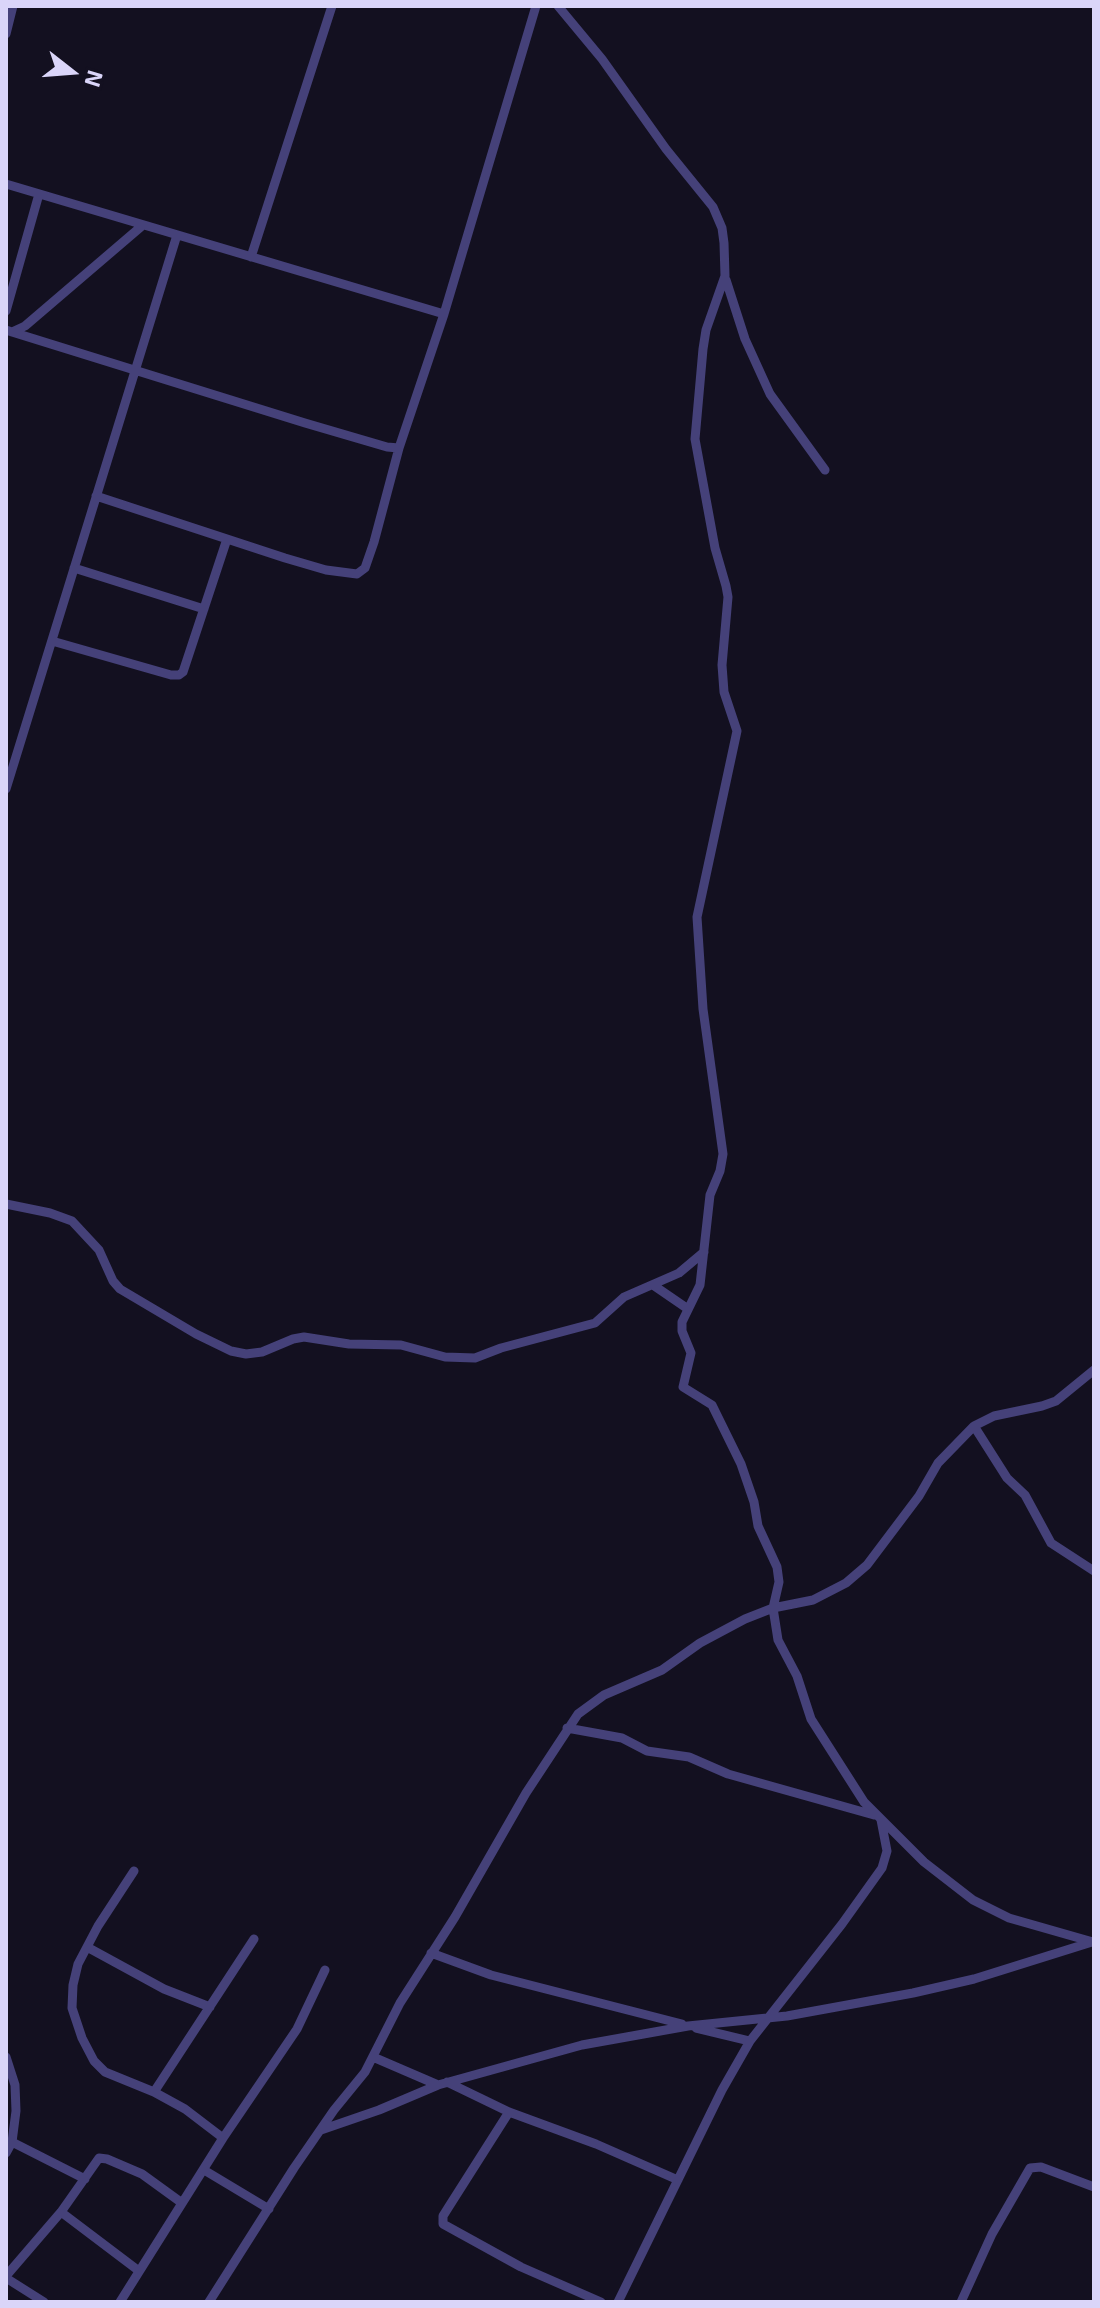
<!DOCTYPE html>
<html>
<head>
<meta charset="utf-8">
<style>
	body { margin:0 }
	#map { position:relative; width:1100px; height:2308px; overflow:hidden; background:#131020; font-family:"Exo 2",sans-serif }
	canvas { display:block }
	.frame { position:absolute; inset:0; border:8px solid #dad5f9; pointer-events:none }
	.north { position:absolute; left:32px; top:32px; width:80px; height:80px; -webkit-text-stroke:6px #131020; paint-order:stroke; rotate:107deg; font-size:22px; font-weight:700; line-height:32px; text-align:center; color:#dad5f9 }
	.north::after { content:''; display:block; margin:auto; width:28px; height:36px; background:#dad5f9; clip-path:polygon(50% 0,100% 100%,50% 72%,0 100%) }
</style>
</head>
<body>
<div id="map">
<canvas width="1100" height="2308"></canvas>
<div class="frame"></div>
<div class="north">N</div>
</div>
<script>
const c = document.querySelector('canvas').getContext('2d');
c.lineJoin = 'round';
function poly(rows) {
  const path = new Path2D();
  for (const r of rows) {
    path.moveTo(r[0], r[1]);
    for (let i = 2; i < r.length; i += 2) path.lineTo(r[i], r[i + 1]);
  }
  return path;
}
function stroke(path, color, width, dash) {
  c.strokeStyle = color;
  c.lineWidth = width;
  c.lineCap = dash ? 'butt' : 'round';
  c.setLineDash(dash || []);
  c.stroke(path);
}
stroke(poly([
	[558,6,602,59,666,149,713,207,722,228,724,243,725,276,706,330,703,349,695,439,715,548,726,586,728,597,722,665,724,692,737,731,697,917,703,1009,723,1154,720,1171,710,1195,700,1285,682,1322,682,1331,691,1353,683,1387,712,1405,741,1464,754,1502,758,1526,777,1567,779,1582,773,1608,778,1640,797,1676,811,1719,864,1802,924,1862,973,1900,1009,1918,1093,1942],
	[6,34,13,6],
	[6,184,444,314],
	[251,257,332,6],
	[726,280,745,339,770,394,825,470],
	[6,311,39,194],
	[6,330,12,332,25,326,143,225],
	[12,332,305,423,387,447,399,448,444,314,536,6],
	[96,496,285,558,326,570,357,574,365,568,374,542,399,448],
	[74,568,204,609],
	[52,641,171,675,179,675,183,672,227,539],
	[6,789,177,235],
	[6,1204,50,1213,72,1221,99,1250,113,1281,120,1289,196,1334,231,1351,246,1354,262,1352,293,1339,304,1337,349,1344,401,1345,445,1357,475,1358,501,1348,595,1323,624,1297,679,1273,704,1252],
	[653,1285,688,1309],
	[974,1426,1007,1478,1025,1495,1051,1543,1094,1571],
	[567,1728,622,1738,647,1751,689,1757,728,1774,874,1815],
	[134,1871,98,1926,78,1964,73,1985,72,2008,82,2038,94,2061,105,2072,154,2092,185,2109,223,2138],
	[87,1947,164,1989,210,2007],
	[431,1953,491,1975,682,2024],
	[696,2028,750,2041],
	[6,2057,15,2085,16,2111,12,2142,6,2153],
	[373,2057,438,2085],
	[447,2082,509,2112,596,2144,678,2180],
	[154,2092,254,1939],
	[509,2112,448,2208,443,2216,443,2224,521,2267,601,2302],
	[321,2130,379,2110,438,2085,582,2045,688,2026,787,2016,913,1993,974,1979,1092,1942],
	[12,2142,85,2179],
	[204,2170,269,2209],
	[61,2212,139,2271],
	[6,2276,61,2212,99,2158,107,2159,142,2174,182,2203],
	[6,2278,44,2302],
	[120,2302,223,2138,297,2029,325,1970],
	[209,2302,294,2168,334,2110,365,2072,400,2003,455,1917,526,1793,578,1714,604,1695,662,1670,700,1643,745,1619,773,1608,813,1600,846,1583,867,1565,919,1496,938,1463,974,1426,994,1416,1042,1406,1056,1401,1094,1370],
	[618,2302,722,2090,750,2041,842,1924,882,1868,887,1851,881,1820],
	[961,2302,992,2234,1030,2168,1041,2167,1094,2187]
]), '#454179', 9);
</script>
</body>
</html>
